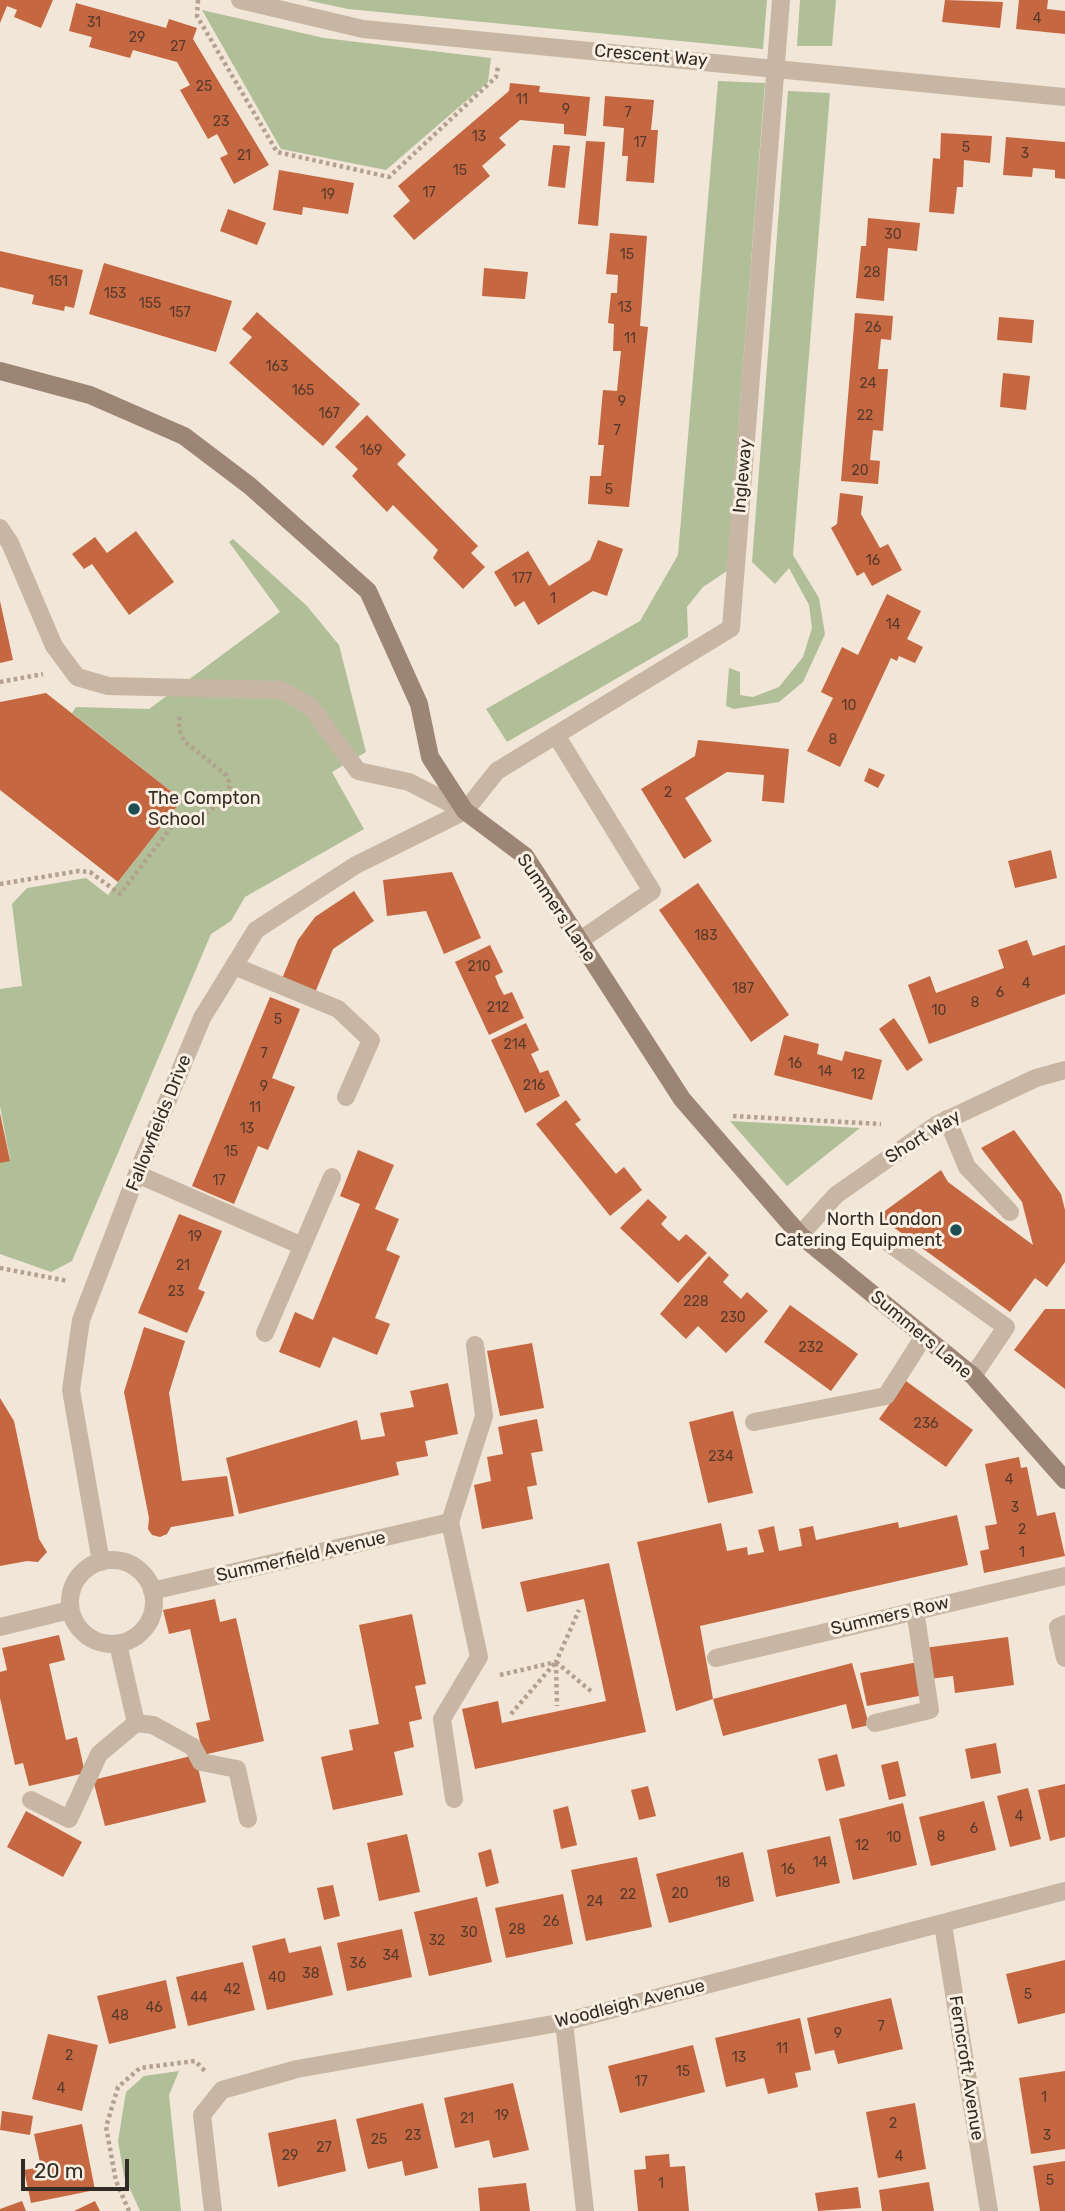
<!DOCTYPE html>
<html>
<head>
<meta charset="utf-8">
<style>
	body { margin:0 }
	#map { position:relative; width:1065px; height:2211px; overflow:hidden; background:#f1e6d7; font-family:Rubik,sans-serif }
	canvas { display:block }
	.scale { position:absolute; left:21px; top:2159px; width:108px; height:32px; box-sizing:border-box; border:4px solid #332b25; border-top:0; padding-left:9px; font-size:21px; line-height:24px; white-space:nowrap; color:#332b25; -webkit-text-stroke:5px #f9f0e3; paint-order:stroke }
</style>
</head>
<body>
<div id="map">
<canvas width="1065" height="2211"></canvas>
<div class="scale">20 m</div>
</div>
<script>
const c = document.querySelector('canvas').getContext('2d');
c.lineJoin = 'round';
function fillPath(path, color) {
  c.fillStyle = color;
  c.fill(path, 'evenodd');
}
function poly(rows) {
  const path = new Path2D();
  for (const r of rows) {
    if (r.length === 3) {
      path.moveTo(r[0] + r[2], r[1]);
      path.arc(r[0], r[1], r[2], 0, 2 * Math.PI);
      continue;
    }
    path.moveTo(r[0], r[1]);
    for (let i = 2; i < r.length; i += 2) path.lineTo(r[i], r[i + 1]);
  }
  return path;
}
function stroke(path, color, width, dash) {
  c.strokeStyle = color;
  c.lineWidth = width;
  c.lineCap = dash ? 'butt' : 'round';
  c.setLineDash(dash || []);
  c.stroke(path);
}
function label(font, color, halo, rows, align = 'center') {
  c.font = font + ' Rubik,sans-serif';
  c.lineWidth = 6;
  c.setLineDash([]);
  c.textBaseline = 'middle';
  c.strokeStyle = halo;
  c.fillStyle = color;
  for (const [text, x, y, turn = 0] of rows) {
    c.save();
    c.translate(x, y);
    c.rotate((+turn || 0) * Math.PI / 180);
    c.textAlign = isNaN(turn) ? turn : align;
    if (halo) c.strokeText(text, 0, 0);
    c.fillText(text, 0, 0);
    c.restore();
  }
}
fillPath(poly([
	[306,0,767,0,763,49,348,9],
	[800,0,836,0,832,46,797,46],
	[202,10,324,38,491,58,488,82,386,170,281,149],
	[718,81,765,83,727,571,703,587,687,607,688,637,507,742,486,709,640,621,678,555],
	[788,91,830,93,793,555,819,598,825,634,803,682,779,702,734,709,726,706,729,668,740,672,740,695,753,697,779,687,803,657,812,628,809,605,789,568,775,584,752,562],
	[233,539,307,606,339,645,366,752,332,772,364,829,245,897,231,921,211,934,72,1261,51,1272,0,1254,0,1163,10,1160,0,1106,0,989,22,986,12,904,27,888,86,878,108,895,182,800,72,713,76,707,149,709,280,612,229,542],
	[730,1121,860,1128,787,1186],
	[179,2071,169,2095,181,2211,140,2211,124,2176,118,2141,126,2092,144,2076]
]), '#b0bf98');
fillPath(poly([
	[0,0,53,0,41,28,14,17,17,10,7,6,0,23],
	[945,0,1003,2,1000,28,942,22],
	[1019,0,1048,0,1047,9,1065,11,1065,34,1016,29],
	[76,3,166,28,169,19,197,28,193,39,269,165,234,184,220,158,228,154,217,134,208,139,180,90,190,85,177,62,133,50,130,58,89,47,92,37,69,31],
	[510,83,540,86,539,92,590,97,586,136,564,134,564,124,520,120,499,138,506,145,482,166,490,176,414,240,393,216,410,201,398,186,509,91],
	[605,96,654,100,651,130,658,130,654,183,626,181,628,156,622,156,624,128,603,126],
	[941,133,992,136,990,163,964,160,963,187,957,187,954,214,929,212,933,158,940,159],
	[1006,137,1065,142,1065,179,1055,178,1055,170,1045,169,1033,168,1032,177,1003,175],
	[586,141,605,142,598,226,578,224],
	[553,145,570,146,565,188,548,186],
	[279,170,354,183,348,214,303,207,302,215,273,210],
	[228,209,266,223,257,245,220,231],
	[868,218,920,223,917,251,888,248,884,301,856,298,861,246,866,246],
	[610,233,647,236,640,326,648,327,629,507,588,504,590,476,601,476,604,445,598,445,603,390,617,391,621,351,613,351,614,324,608,323,611,293,617,293,618,275,606,274],
	[0,251,83,270,74,308,65,306,64,311,32,304,34,295,0,287],
	[104,263,232,301,216,352,89,314],
	[484,268,528,272,525,299,482,296],
	[257,312,360,404,323,446,229,363,252,337,242,329],
	[855,313,893,316,891,340,881,339,878,369,888,369,883,431,873,430,870,460,880,461,878,484,841,481],
	[999,317,1034,320,1032,343,997,340],
	[1003,373,1030,376,1026,410,1000,407],
	[367,415,406,455,397,464,478,546,471,553,485,567,463,589,433,558,438,550,393,505,387,512,352,476,358,469,335,447],
	[840,493,863,496,861,514,880,548,888,544,902,570,872,586,864,572,857,576,831,528,837,524],
	[136,531,174,582,129,615,92,564,84,569,72,554,95,537,107,553],
	[598,540,623,549,607,596,593,591,538,625,524,601,515,607,494,572,528,551,549,586,590,560],
	[887,594,921,611,907,639,923,647,915,663,899,656,897,661,891,658,840,767,807,751,833,698,821,692,842,647,858,655],
	[0,601,13,660,0,663],
	[46,693,182,800,118,882,0,790,0,702],
	[698,740,789,749,784,803,762,801,764,775,727,772,685,798,712,841,684,859,641,789,695,756],
	[869,768,885,775,878,788,864,781],
	[1051,850,1057,878,1015,888,1008,861],
	[452,872,481,938,444,954,426,911,387,916,383,880],
	[698,883,789,1015,751,1042,659,910],
	[354,891,374,921,333,949,314,995,281,981,298,940,315,917],
	[1027,940,1033,956,1065,945,1065,994,929,1044,908,985,930,976,936,993,1004,968,998,950],
	[490,945,503,972,495,976,499,986,504,995,512,992,524,1018,489,1035,455,962],
	[270,997,300,1009,272,1078,295,1087,268,1150,258,1146,234,1204,192,1186],
	[894,1018,923,1060,907,1071,879,1029],
	[526,1023,539,1050,531,1054,540,1073,548,1070,560,1096,525,1113,491,1040],
	[784,1035,819,1044,817,1054,842,1061,845,1051,882,1060,872,1100,774,1075],
	[566,1100,581,1120,575,1124,616,1174,624,1167,642,1190,610,1216,536,1124],
	[0,1113,10,1161,0,1163],
	[1014,1130,1061,1194,1065,1210,1065,1262,1047,1287,1035,1278,1010,1312,878,1216,941,1170,948,1182,1033,1245,1022,1202,981,1148],
	[358,1150,394,1165,375,1209,399,1219,386,1250,400,1256,375,1318,390,1324,377,1355,333,1337,320,1368,279,1352,295,1312,313,1320,360,1204,340,1196],
	[648,1199,667,1217,661,1224,670,1233,679,1241,686,1234,707,1253,678,1283,620,1228],
	[179,1214,222,1231,198,1289,205,1292,187,1333,138,1313],
	[709,1256,729,1275,723,1282,741,1299,747,1292,768,1311,726,1353,698,1326,686,1339,660,1314],
	[790,1305,858,1354,831,1391,764,1342],
	[1045,1309,1065,1309,1065,1389,1014,1350],
	[144,1327,185,1341,169,1393,182,1481,227,1476,234,1516,171,1527,167,1534,160,1537,152,1535,148,1529,149,1518,124,1392],
	[532,1343,544,1408,500,1416,487,1351],
	[906,1381,973,1430,946,1467,879,1419],
	[448,1383,458,1434,425,1441,428,1456,396,1462,399,1475,239,1514,226,1458,357,1420,361,1440,385,1436,380,1413,414,1407,410,1391],
	[0,1398,14,1421,39,1539,47,1552,38,1562,27,1561,0,1566],
	[733,1411,753,1493,708,1503,689,1422],
	[537,1419,543,1451,531,1453,537,1485,527,1487,533,1519,482,1529,474,1485,491,1481,487,1457,503,1454,498,1427],
	[1019,1457,1021,1468,1027,1467,1037,1516,1055,1512,1065,1556,984,1573,980,1551,989,1549,985,1526,997,1524,985,1464],
	[957,1515,968,1565,700,1626,713,1699,676,1711,637,1542,721,1523,727,1551,747,1547,748,1555,764,1552,758,1530,774,1526,779,1551,802,1546,799,1529,813,1526,816,1540,898,1522,899,1528],
	[609,1563,646,1732,475,1769,462,1709,498,1701,502,1723,606,1701,584,1599,527,1612,520,1582],
	[215,1599,220,1622,236,1618,264,1741,203,1755,196,1723,210,1720,190,1629,169,1634,163,1610],
	[412,1614,426,1684,415,1686,422,1719,409,1722,414,1747,394,1752,403,1795,333,1810,321,1757,353,1750,349,1730,379,1724,359,1625],
	[59,1635,65,1660,49,1664,66,1740,77,1737,85,1773,29,1786,23,1763,15,1765,0,1698,0,1672,7,1670,2,1648],
	[1008,1637,1014,1685,955,1693,953,1676,929,1679,924,1648],
	[918,1662,924,1695,867,1706,860,1673],
	[852,1663,869,1725,852,1729,846,1704,723,1736,713,1699],
	[996,1743,1001,1773,971,1779,965,1749],
	[837,1754,845,1786,826,1791,818,1759],
	[195,1755,206,1802,105,1826,93,1780],
	[898,1761,906,1796,889,1800,881,1765],
	[1065,1784,1065,1837,1050,1841,1038,1790],
	[648,1786,656,1816,639,1820,631,1790],
	[1028,1788,1041,1839,1010,1847,997,1796],
	[984,1801,996,1850,931,1866,919,1817],
	[903,1803,917,1865,853,1880,839,1819],
	[568,1806,577,1845,561,1849,553,1810],
	[26,1811,82,1842,63,1877,7,1847],
	[407,1834,420,1892,379,1901,367,1843],
	[830,1836,840,1883,776,1897,767,1850],
	[491,1849,499,1883,486,1887,478,1853],
	[743,1852,754,1901,669,1923,656,1874],
	[637,1857,652,1927,586,1941,571,1870],
	[333,1885,340,1916,324,1920,317,1888],
	[563,1894,573,1944,506,1958,495,1908],
	[477,1897,492,1962,429,1976,414,1912],
	[402,1929,412,1977,347,1991,337,1943],
	[285,1938,289,1953,321,1946,333,1995,267,2010,252,1946],
	[1065,1960,1065,2013,1018,2024,1006,1974],
	[243,1962,255,2010,188,2026,176,1977],
	[166,1980,176,2028,109,2044,97,1996],
	[891,1998,903,2049,838,2064,834,2050,815,2054,807,2018],
	[800,2018,811,2070,795,2073,798,2087,768,2094,764,2078,726,2087,715,2038],
	[48,2034,98,2045,82,2111,32,2099],
	[693,2045,705,2092,620,2113,608,2066],
	[1065,2071,1065,2149,1031,2154,1019,2078],
	[513,2083,529,2150,493,2158,489,2140,455,2148,444,2098],
	[423,2103,438,2168,405,2176,402,2161,368,2169,356,2119],
	[915,2103,926,2169,878,2178,866,2112],
	[2,2111,33,2116,30,2135,0,2130],
	[336,2119,346,2171,278,2187,268,2133],
	[82,2124,95,2190,31,2203,24,2170,41,2167,34,2134],
	[669,2154,670,2167,685,2166,689,2211,638,2211,634,2170,646,2169,645,2156],
	[1065,2161,1065,2211,1040,2211,1033,2166],
	[929,2182,934,2211,882,2211,879,2190],
	[526,2183,530,2211,480,2211,478,2188],
	[858,2187,861,2208,818,2211,815,2193],
	[22,2201,26,2211,0,2211,0,2209],
	[95,2201,100,2211,74,2211]
]), '#c56741');
stroke(poly([
	[198,0,197,16,277,152,389,177,496,77,498,67],
	[0,682,43,674],
	[0,884,79,871,90,872,120,894,179,817,208,812,221,803,228,794,230,784,226,775,184,741,179,729,180,713],
	[733,1116,881,1124],
	[0,1268,68,1281],
	[556,1662,592,1692],
	[556,1663,557,1706],
	[500,1675,556,1662,579,1610],
	[511,1714,555,1663],
	[129,2211,116,2181,106,2127,118,2087,140,2068,195,2061,205,2071]
]), '#b4a08e', 4.5, [3.5, 3.5]);
stroke(poly([
	[0,528,10,543,54,646,77,677,108,686,282,690,311,707,358,771,409,782,465,811],
	[556,735,652,891,579,941],
	[234,966,338,1009,371,1040,346,1097],
	[947,1119,967,1167,1010,1212],
	[890,1244,1006,1327,973,1376],
	[754,1422,886,1396,924,1336],
	[450,1522,484,1416,475,1345],
	[1065,1624,1058,1627,1065,1658],
	[875,1723,930,1710,915,1610],
	[153,1725,193,1747,201,1762,237,1769,248,1819],
	[31,1800,69,1819,99,1754,136,1723]
]), '#c8b6a4', 18);
stroke(poly([
	[240,0,363,29,1065,97],
	[137,1174,300,1245],
	[800,1235,836,1195,936,1125,1036,1078,1065,1070],
	[265,1333,332,1177],
	[112,1602,42],
	[101,1562,71,1390,81,1320,137,1174,202,1018,256,930,356,865,465,811,497,771,731,628,781,0],
	[152,1591,450,1522,479,1657,442,1719,454,1799],
	[0,1627,70,1610],
	[118,1644,136,1723,153,1725],
	[716,1658,1065,1576],
	[943,1925,989,2211],
	[564,2022,585,2211],
	[213,2211,202,2115,222,2090,297,2069,564,2022,1065,1891]
]), '#c8b6a4', 18);
stroke(poly([
	[0,371,90,395,184,436,250,486,368,591,419,704,430,757,465,811,525,856,682,1099,800,1235,973,1376,1065,1480]
]), '#9c8575', 18);
for (const [x, y, r, color] of [
	[134,809,7,"#1c4e54"],
	[956,1230,7,"#1c4e54"]
]) {
  const dot = new Path2D();
  dot.arc(x, y, r, 0, 2 * Math.PI);
  c.fillStyle = color;
  c.fill(dot);
  stroke(dot, '#f9f0e3', 2.5);
}
label('14px', '#583a2c', null, [
	["4",1037,19],
	["31",94,23],
	["29",137,38],
	["27",178,47],
	["25",204,87],
	["11",522,100],
	["9",566,110],
	["7",628,113],
	["23",221,122],
	["13",479,137],
	["17",640,143],
	["5",966,148],
	["3",1025,154],
	["21",244,156],
	["15",460,171],
	["17",429,193],
	["19",328,195],
	["30",893,235],
	["15",627,255],
	["28",872,273],
	["151",58,282],
	["153",115,294],
	["155",150,304],
	["13",625,308],
	["157",180,313],
	["26",873,328],
	["11",630,339],
	["163",277,367],
	["24",868,384],
	["165",303,391],
	["9",622,402],
	["167",329,414],
	["22",865,416],
	["7",617,431],
	["169",371,451],
	["20",860,471],
	["5",609,490],
	["16",873,561],
	["177",522,579],
	["1",553,599],
	["14",893,625],
	["10",849,706],
	["8",833,740],
	["2",668,793],
	["183",706,936],
	["210",479,967],
	["4",1026,984],
	["187",743,989],
	["6",1000,993],
	["8",975,1003],
	["212",498,1008],
	["10",939,1011],
	["5",278,1020],
	["214",515,1045],
	["7",264,1054],
	["16",795,1064],
	["14",825,1072],
	["12",858,1075],
	["216",534,1086],
	["9",264,1087],
	["11",255,1108],
	["13",247,1129],
	["15",231,1152],
	["17",219,1181],
	["19",195,1237],
	["21",183,1266],
	["23",176,1292],
	["228",696,1302],
	["230",733,1318],
	["232",811,1348],
	["236",926,1424],
	["234",721,1457],
	["4",1009,1480],
	["3",1015,1508],
	["2",1022,1530],
	["1",1022,1553],
	["4",1019,1817],
	["6",974,1829],
	["8",941,1837],
	["10",894,1838],
	["12",862,1846],
	["14",820,1863],
	["16",788,1870],
	["18",723,1883],
	["20",680,1894],
	["22",628,1895],
	["24",595,1902],
	["26",551,1922],
	["28",517,1930],
	["30",469,1933],
	["32",437,1941],
	["34",391,1956],
	["36",358,1964],
	["38",311,1974],
	["40",277,1978],
	["42",232,1990],
	["5",1028,1995],
	["44",199,1998],
	["46",154,2008],
	["48",120,2016],
	["7",881,2027],
	["9",838,2034],
	["11",782,2049],
	["2",69,2056],
	["13",739,2058],
	["15",683,2072],
	["17",641,2082],
	["4",61,2089],
	["1",1044,2098],
	["19",502,2116],
	["21",467,2119],
	["2",893,2124],
	["23",413,2136],
	["3",1047,2136],
	["25",379,2140],
	["27",324,2148],
	["29",290,2156],
	["4",899,2157],
	["5",1050,2181],
	["1",661,2184]
]);
label('18px', '#332b25', '#f9f0e3', [
	["Crescent Way",651,56,5],
	["Ingleway",743,476,-85],
	["Summers Lane",556,908,56],
	["Fallowfields Drive",159,1123,-68],
	["Short Way",923,1137,-32],
	["Summers Lane",921,1335,40],
	["Summerfield Avenue",301,1557,-13],
	["Summers Row",890,1616,-13],
	["Woodleigh Avenue",630,2004,-14],
	["Ferncroft Avenue",966,2068,81]
]);
label('18px', '#332b25', '#f9f0e3', [
	["The Compton",148,799],
	["School",148,820],
	["North London",942,1220,"right"],
	["Catering Equipment",942,1241,"right"]
], 'left');
</script>
</body>
</html>
